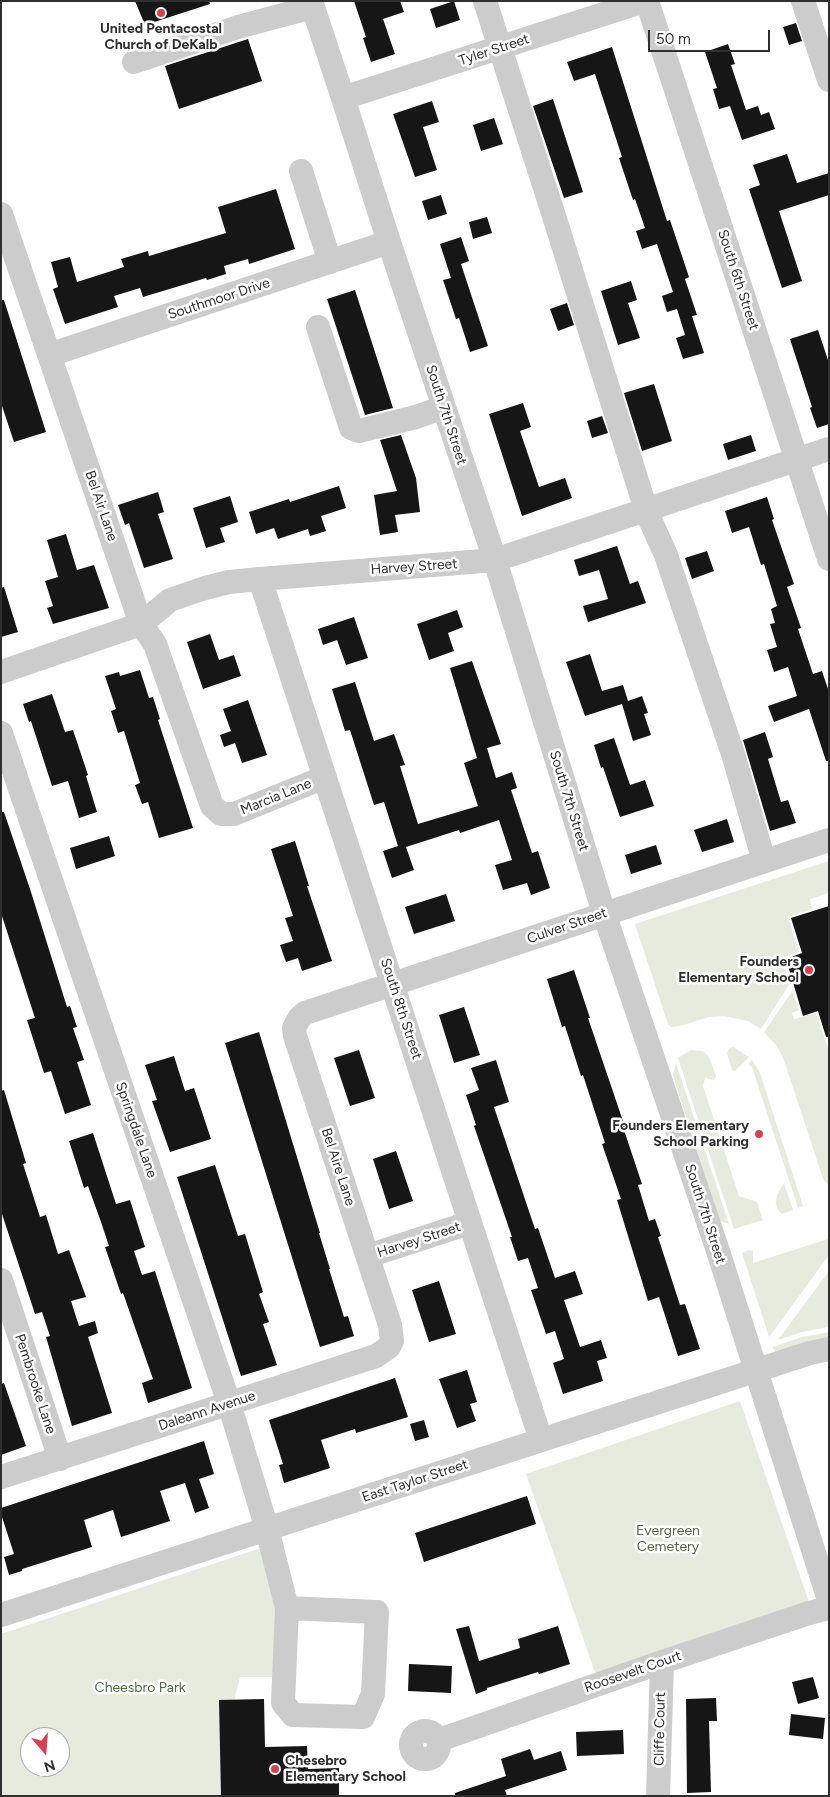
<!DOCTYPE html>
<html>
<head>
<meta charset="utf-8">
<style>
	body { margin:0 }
	#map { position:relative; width:830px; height:1797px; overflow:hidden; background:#fff; font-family:Figtree,sans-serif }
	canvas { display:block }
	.frame { position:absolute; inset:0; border:2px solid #2f2f2f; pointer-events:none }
	.north { position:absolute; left:20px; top:1727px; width:50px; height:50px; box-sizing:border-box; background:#fff; border:1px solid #acacac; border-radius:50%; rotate:162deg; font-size:14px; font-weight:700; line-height:20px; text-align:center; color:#2f2f2f }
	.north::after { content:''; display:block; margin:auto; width:18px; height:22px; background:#d74050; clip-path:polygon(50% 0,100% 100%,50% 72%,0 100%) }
	.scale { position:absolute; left:648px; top:30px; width:122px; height:22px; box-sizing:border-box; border:2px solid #2f2f2f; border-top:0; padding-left:6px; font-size:15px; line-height:18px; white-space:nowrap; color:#2f2f2f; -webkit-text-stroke:4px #fff; paint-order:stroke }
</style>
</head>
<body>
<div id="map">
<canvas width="830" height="1797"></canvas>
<div class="frame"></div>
<div class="north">N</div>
<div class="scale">50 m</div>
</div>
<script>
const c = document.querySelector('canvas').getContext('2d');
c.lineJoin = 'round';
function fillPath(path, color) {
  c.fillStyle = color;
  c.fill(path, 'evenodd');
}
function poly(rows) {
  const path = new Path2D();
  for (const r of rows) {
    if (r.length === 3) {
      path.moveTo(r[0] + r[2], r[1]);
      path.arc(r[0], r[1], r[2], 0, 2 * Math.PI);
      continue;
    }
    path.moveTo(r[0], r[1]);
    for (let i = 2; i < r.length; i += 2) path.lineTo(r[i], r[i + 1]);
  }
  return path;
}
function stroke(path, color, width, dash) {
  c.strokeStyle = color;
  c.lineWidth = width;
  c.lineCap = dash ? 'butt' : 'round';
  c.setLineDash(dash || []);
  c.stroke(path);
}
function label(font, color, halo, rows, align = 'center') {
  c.font = font + ' Figtree,sans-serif';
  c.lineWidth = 5;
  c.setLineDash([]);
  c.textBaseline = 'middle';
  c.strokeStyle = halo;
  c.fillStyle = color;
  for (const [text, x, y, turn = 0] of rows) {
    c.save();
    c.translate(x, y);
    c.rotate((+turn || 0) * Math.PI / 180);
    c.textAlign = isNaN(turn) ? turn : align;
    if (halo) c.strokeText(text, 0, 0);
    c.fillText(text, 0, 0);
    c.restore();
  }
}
fillPath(poly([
	[829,861,829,893,810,899,812,909,788,917,799,952,782,958,790,983,761,1029,748,1021,723,1016,709,1017,680,1026,671,1027,668,1024,635,924],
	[793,990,799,1010,792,1013,794,1019,816,1013,829,1051,829,1186,823,1179,783,1057,776,1045,764,1032],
	[733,1047,749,1057,735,1071,732,1070,727,1053,729,1049],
	[691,1050,703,1051,709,1057,716,1076,714,1080,705,1078,703,1086,739,1196,757,1202,763,1220,734,1229,678,1058],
	[752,1060,760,1073,803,1206,798,1208,752,1067,748,1064],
	[676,1063,729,1224,720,1221,677,1089,673,1074],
	[784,1183,793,1210,782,1214,778,1210,776,1204,777,1195],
	[829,1237,829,1255,769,1337,742,1253,748,1250,753,1251,753,1263,828,1239],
	[829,1271,829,1327,802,1332,778,1340],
	[829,1332,829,1338,776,1352,772,1347,802,1337],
	[740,1401,810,1605,597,1678,526,1474],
	[264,1547,286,1618,278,1677,240,1677,229,1721,223,1796,1,1796,1,1634],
	[30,1737,60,1737,60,1767,30,1767]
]), '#e6ebde');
fillPath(poly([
	[135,1,209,1,210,4,145,25],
	[354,1,400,1,404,12,383,19,395,54,371,62,363,38,366,37],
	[454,1,460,20,436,28,430,9],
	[796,23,802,41,789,45,783,27],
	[248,39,262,81,179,109,165,66],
	[728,44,735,64,731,65,746,110,758,106,761,115,769,112,775,129,742,140,730,106,719,109,713,89,717,88,705,52],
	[612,47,667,221,670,220,689,277,685,279,697,315,692,316,704,353,683,359,676,338,685,335,677,309,667,312,662,296,673,292,657,244,642,249,636,231,645,228,635,199,633,200,619,158,622,157,595,74,574,81,567,62],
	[553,99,583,192,564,198,533,106],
	[432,101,439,122,423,127,437,170,415,177,393,114],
	[494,118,503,144,481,151,473,125],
	[787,154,797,183,829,173,829,195,779,211,802,281,782,288,749,189,760,185,753,165],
	[276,189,295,249,249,264,248,259,224,266,226,274,207,280,206,278,143,297,140,288,114,296,118,307,65,324,53,289,58,287,51,262,70,257,77,282,124,267,121,259,148,251,149,256,226,233,218,207],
	[441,195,447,214,428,220,422,201],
	[487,217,492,233,473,239,469,222],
	[461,237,469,261,461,264,488,346,470,352,459,318,456,319,443,280,451,278,440,244],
	[631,281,637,300,628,303,640,338,618,345,601,291],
	[355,290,393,408,365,415,327,299],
	[1,300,4,300,46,432,14,442,1,403],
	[567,303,574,325,558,331,550,309],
	[818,330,829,363,829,424,817,428,810,408,812,407,790,339],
	[654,384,672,441,642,451,624,393],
	[523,403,531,427,520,431,539,487,565,478,572,498,522,516,489,414],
	[602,416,608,433,592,438,587,421],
	[401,435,416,478,420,512,395,515,398,532,380,535,374,495,397,491,380,440],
	[751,435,756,451,728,460,723,444],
	[339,486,346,508,321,516,326,531,310,536,308,529,278,539,274,528,256,534,249,512,289,499,290,502],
	[158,492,164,512,158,514,173,559,144,568,129,523,125,525,118,505],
	[230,496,238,522,220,528,225,542,206,548,193,508],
	[767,497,774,519,772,520,794,584,787,587,801,628,798,629,813,674,822,671,829,692,829,761,826,761,809,709,774,722,768,706,797,696,788,667,774,672,767,650,777,647,770,624,775,623,771,609,777,606,764,564,761,565,749,527,732,533,725,511],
	[66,534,77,570,94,565,109,608,53,624,47,608,53,606,45,581,58,577,47,540],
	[617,546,630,584,638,581,646,603,588,622,583,606,608,599,599,570,579,576,574,560],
	[707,551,714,571,692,579,685,558],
	[4,587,18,632,1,637,1,588],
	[457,610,463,627,448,633,454,651,429,660,417,624],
	[354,617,368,658,346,665,337,640,323,645,318,629],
	[210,634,219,660,234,655,241,676,203,689,187,642],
	[590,654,602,691,623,685,628,701,642,696,648,713,644,714,651,735,633,741,622,704,585,716,566,662],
	[472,661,501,744,487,748,496,778,512,772,517,788,511,790,532,853,538,851,550,888,531,895,527,883,503,890,495,865,512,860,499,820,460,833,459,830,406,847,414,870,392,878,383,851,398,846,384,802,374,805,350,730,345,731,332,689,355,682,374,741,394,734,405,765,400,766,418,824,478,806,464,763,477,758,450,668],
	[140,670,149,698,153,697,160,719,158,720,193,828,159,838,148,802,142,804,135,785,140,783,124,731,118,733,111,711,116,709,105,676,119,672,120,676],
	[52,694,65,732,73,730,88,775,86,776,97,812,79,818,68,781,52,786,31,721,29,722,23,704],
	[248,700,267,755,242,763,235,743,224,747,220,735,231,731,223,709],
	[765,732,773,757,768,759,781,802,788,800,796,823,770,831,743,740],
	[614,738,630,785,645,780,654,806,620,817,603,767,601,768,594,745],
	[1,812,4,812,31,892,67,1007,70,1006,77,1027,73,1028,84,1060,77,1062,91,1105,65,1114,51,1071,44,1073,27,1020,35,1018,1,913],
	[727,819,734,842,702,852,694,830],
	[109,836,115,856,76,869,70,848],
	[295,841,309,886,307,886,332,961,302,971,298,958,286,962,280,945,293,941,285,918,293,916,271,849],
	[656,845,662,864,631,874,625,855],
	[446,894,455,921,414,934,405,907],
	[829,906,829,1037,826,1037,818,1011,803,1016,786,959,802,953,791,918],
	[574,970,590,1018,588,1018,625,1127,623,1127,642,1184,638,1185,649,1221,655,1219,661,1236,658,1237,680,1305,685,1304,700,1349,678,1356,659,1297,648,1301,617,1200,621,1199,602,1144,605,1143,583,1075,581,1076,565,1026,562,1027,547,979],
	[464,1007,480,1055,454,1063,439,1015],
	[259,1032,320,1233,319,1233,330,1269,329,1269,344,1317,348,1316,354,1336,320,1347,225,1043],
	[359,1050,375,1098,350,1106,334,1058],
	[174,1056,185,1091,194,1088,211,1139,170,1152,152,1101,157,1100,145,1065],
	[496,1060,509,1102,494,1107,535,1229,538,1228,555,1278,575,1271,583,1294,564,1300,580,1347,601,1340,607,1358,597,1361,603,1381,563,1394,553,1363,564,1359,555,1331,546,1334,531,1290,538,1288,528,1258,518,1261,510,1237,512,1237,474,1126,476,1125,466,1095,479,1090,471,1068],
	[4,1090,26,1163,23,1164,40,1217,46,1215,58,1254,69,1250,86,1297,71,1301,79,1326,95,1321,98,1333,88,1337,112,1413,72,1426,46,1337,50,1336,42,1312,35,1314,1,1211,1,1091],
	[93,1133,116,1204,130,1200,145,1247,134,1251,142,1275,155,1271,192,1388,148,1403,142,1383,153,1379,123,1293,121,1294,105,1247,109,1246,101,1222,88,1186,84,1188,69,1141],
	[396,1151,413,1201,389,1209,373,1159],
	[215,1165,238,1236,245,1234,263,1292,259,1294,269,1322,263,1324,277,1365,241,1376,177,1177],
	[439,1281,456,1334,429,1342,412,1290],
	[467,1370,477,1402,470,1404,476,1421,457,1428,439,1379],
	[395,1378,408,1417,356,1433,355,1429,321,1440,330,1468,284,1483,279,1465,283,1464,269,1420],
	[4,1383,26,1446,1,1455,1,1384],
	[424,1420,429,1437,415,1441,410,1424],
	[204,1441,214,1474,199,1479,209,1508,195,1513,185,1483,160,1491,170,1521,121,1537,113,1510,84,1520,92,1547,22,1569,22,1571,9,1575,4,1557,14,1554,1,1514,1,1508],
	[527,1496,536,1524,424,1562,415,1533],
	[469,1626,479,1661,520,1648,518,1639,558,1626,570,1664,539,1674,538,1672,487,1688,487,1690,476,1694,456,1629],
	[409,1664,452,1666,451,1693,408,1691],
	[813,1677,819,1698,798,1704,792,1682],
	[716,1698,717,1721,709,1721,711,1792,687,1793,686,1699],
	[264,1699,265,1747,307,1746,308,1769,339,1768,339,1796,221,1796,219,1700],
	[791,1714,825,1718,823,1739,789,1735],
	[623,1730,624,1754,577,1756,576,1732],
	[530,1749,534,1760,561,1751,567,1770,505,1790,507,1796,455,1796,455,1793,506,1776,501,1759]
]), '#161616');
stroke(poly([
	[311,1,343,98,389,242,495,560,604,913,718,1251,829,1600],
	[485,1,554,216,647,513,666,555,733,754,764,861],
	[647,1,829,559],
	[803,1,829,80],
	[134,62,238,27,313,7],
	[343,98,644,1],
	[301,171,330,262],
	[1,214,141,624,155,644,212,806,221,814,234,814,325,777],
	[318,327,351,428,359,431,416,417,444,407],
	[49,355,389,242],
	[260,579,541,1440],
	[1,672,141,624,170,600,205,588,229,582,260,579,495,560,829,449],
	[1,733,229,1403,267,1529,287,1608,283,1703,293,1715,363,1717,373,1694,377,1612,287,1608],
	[368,1256,469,1223],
	[1,1280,60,1459],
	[1,1477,376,1356,389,1347,392,1341,390,1325,295,1036,294,1028,300,1017,305,1013,829,840],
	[1,1615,810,1353,829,1349],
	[425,1745,14],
	[439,1740,662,1662,809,1613,829,1608],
	[658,1796,662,1662]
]), '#ccc', 24);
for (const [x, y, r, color] of [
	[161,13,5,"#d74050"],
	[809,970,5,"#d74050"],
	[759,1134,5,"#d74050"],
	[275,1769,5,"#d74050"]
]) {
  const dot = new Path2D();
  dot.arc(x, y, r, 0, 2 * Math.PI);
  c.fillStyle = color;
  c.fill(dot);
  stroke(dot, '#fff', 2);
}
label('bold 14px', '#2f2f2f', '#fff', [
	["United Pentacostal",161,29,"center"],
	["Church of DeKalb",161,45,"center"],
	["Founders",799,962],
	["Elementary School",799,978],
	["Founders Elementary",749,1126],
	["School Parking",749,1142],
	["Chesebro",285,1761,"left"],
	["Elementary School",285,1777,"left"]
], 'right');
label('14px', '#2f2f2f', '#fff', [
	["Tyler Street",494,50,-18],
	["South 6th Street",738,280,72],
	["Southmoor Drive",219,299,-18],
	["South 7th Street",446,415,72],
	["Bel Air Lane",101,506,71],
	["Harvey Street",414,567,-4],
	["Marcia Lane",276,797,-22],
	["South 7th Street",569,801,73],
	["Culver Street",567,926,-19],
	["South 8th Street",401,1009,72],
	["Springdale Lane",136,1130,71],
	["Bel Aire Lane",338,1167,72],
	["South 7th Street",705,1214,72],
	["Harvey Street",419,1240,-18],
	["Pembrooke Lane",35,1384,72],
	["Daleann Avenue",207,1411,-18],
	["East Taylor Street",415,1481,-18],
	["Roosevelt Court",633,1672,-19],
	["Cliffe Court",660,1729,-89]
]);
label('14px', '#546840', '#fff', [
	["Evergreen",668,1531],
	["Cemetery",668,1547],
	["Cheesbro Park",140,1688]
]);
</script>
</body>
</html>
